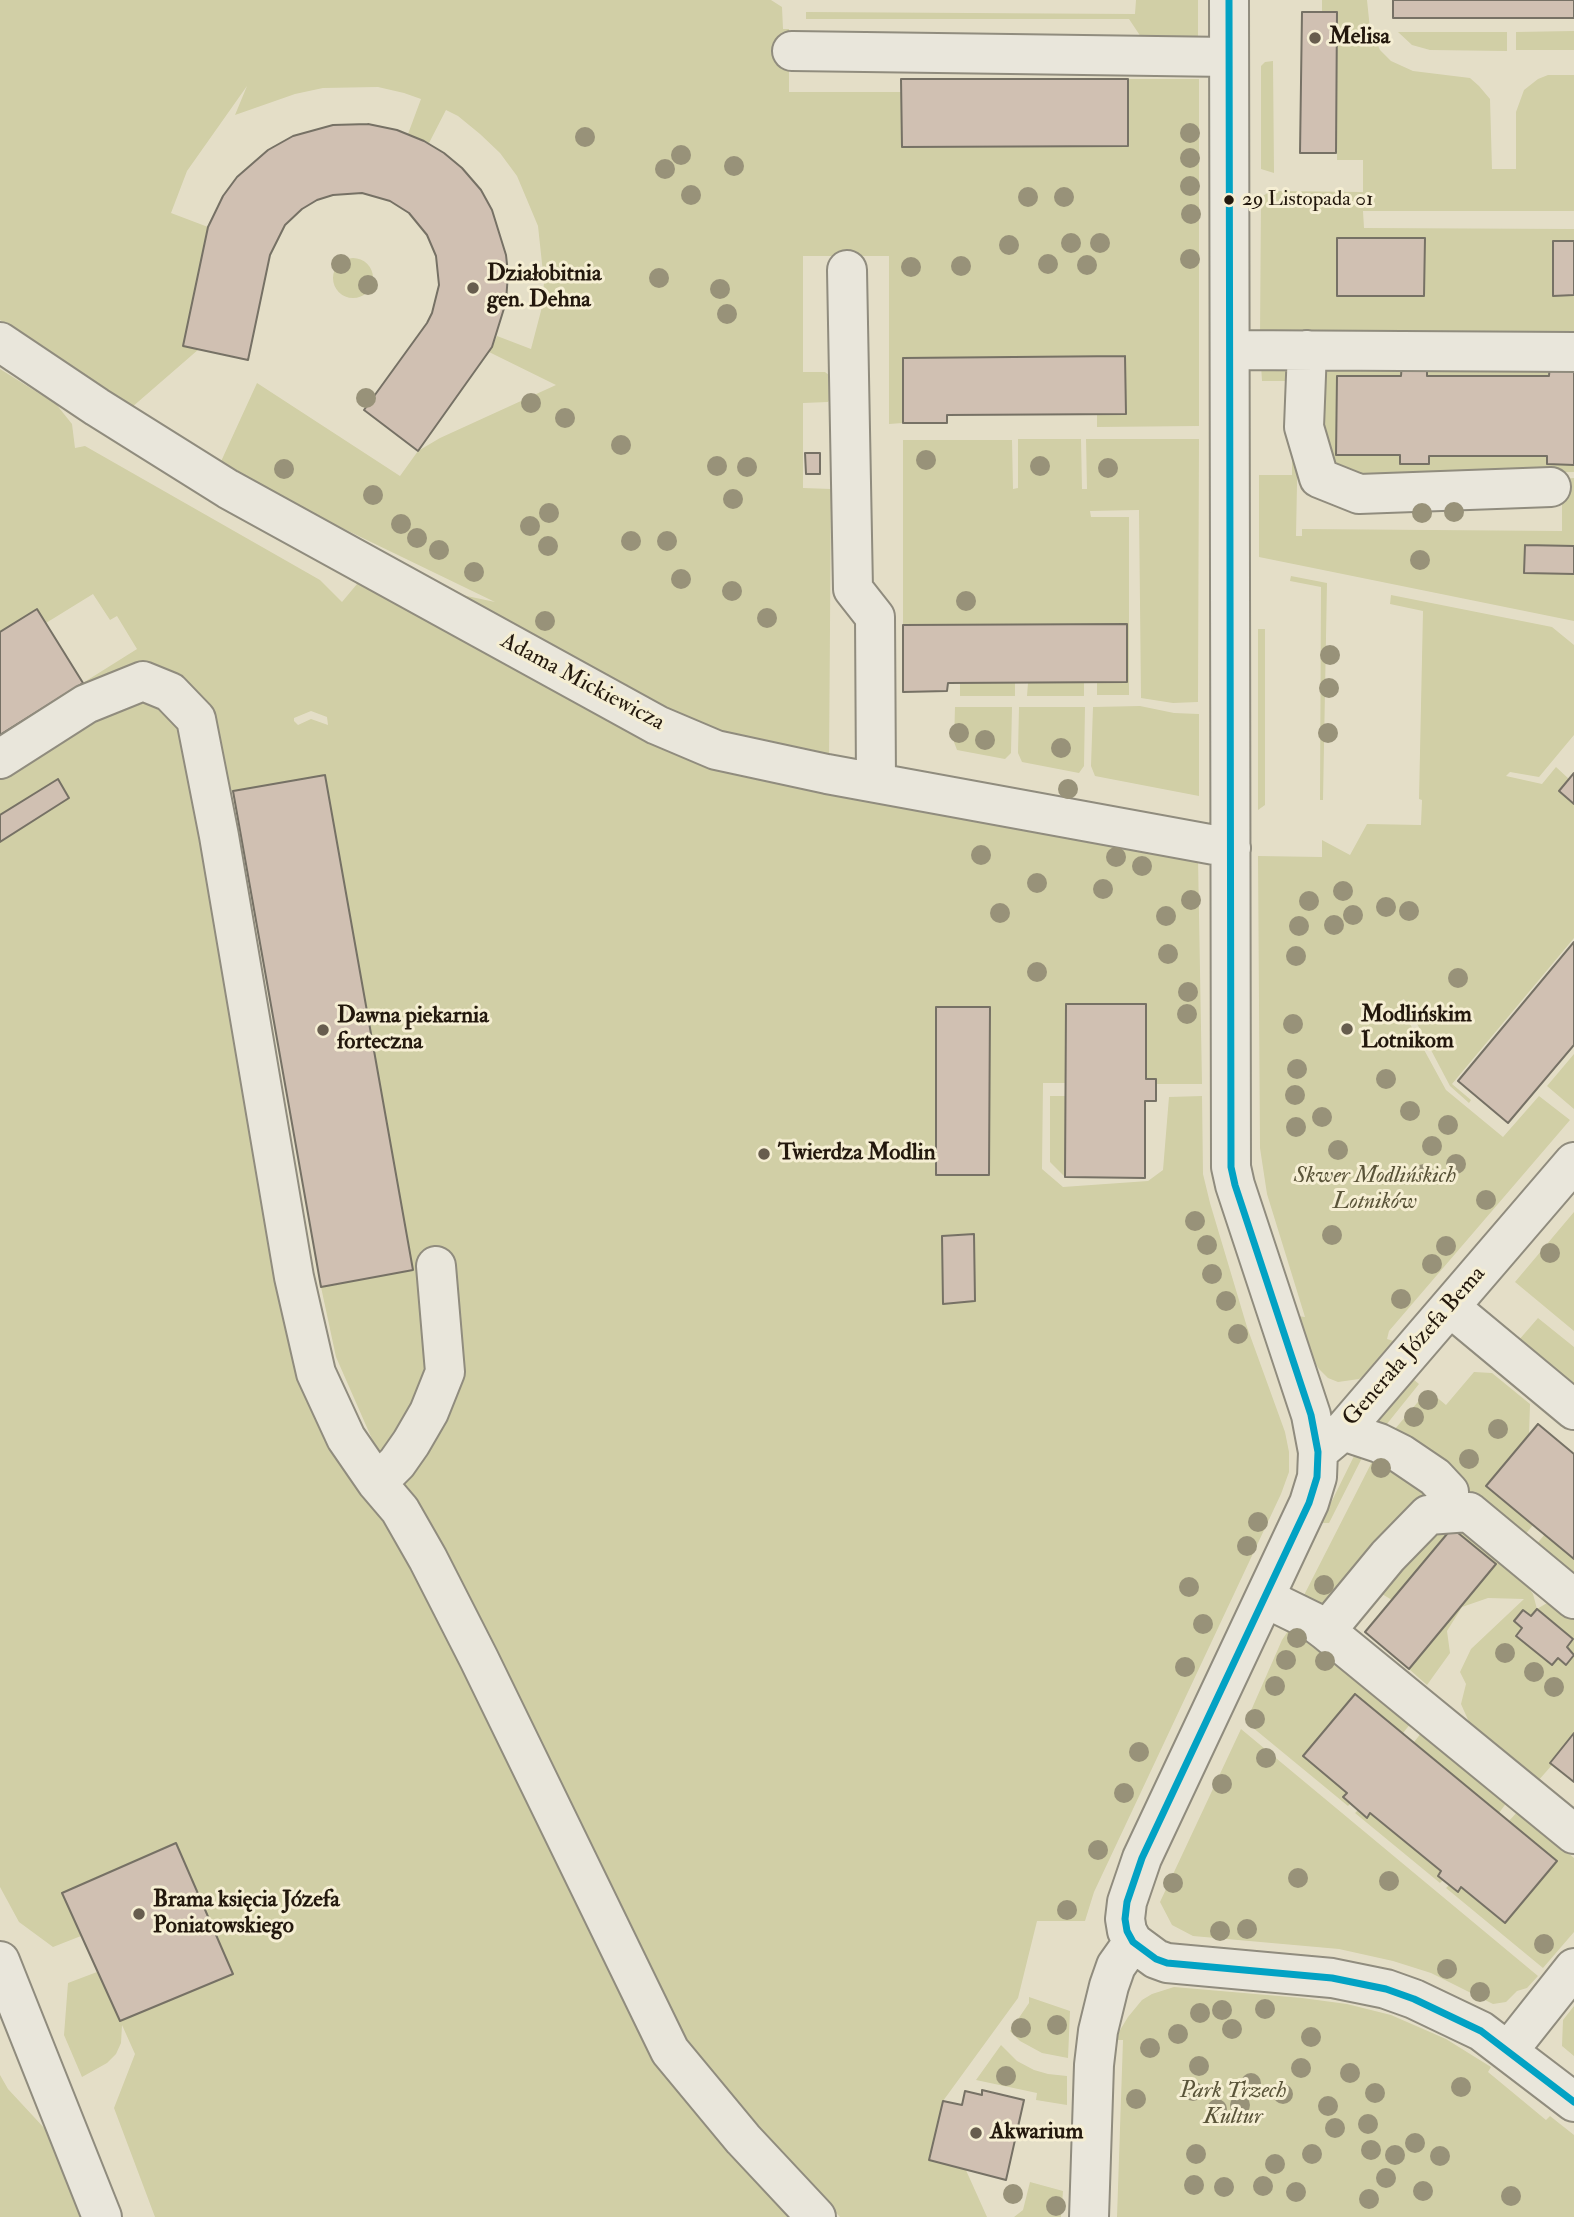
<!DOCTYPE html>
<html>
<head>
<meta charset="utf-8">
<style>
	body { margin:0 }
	canvas { display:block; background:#e4dec7 }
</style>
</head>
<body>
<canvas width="1574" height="2217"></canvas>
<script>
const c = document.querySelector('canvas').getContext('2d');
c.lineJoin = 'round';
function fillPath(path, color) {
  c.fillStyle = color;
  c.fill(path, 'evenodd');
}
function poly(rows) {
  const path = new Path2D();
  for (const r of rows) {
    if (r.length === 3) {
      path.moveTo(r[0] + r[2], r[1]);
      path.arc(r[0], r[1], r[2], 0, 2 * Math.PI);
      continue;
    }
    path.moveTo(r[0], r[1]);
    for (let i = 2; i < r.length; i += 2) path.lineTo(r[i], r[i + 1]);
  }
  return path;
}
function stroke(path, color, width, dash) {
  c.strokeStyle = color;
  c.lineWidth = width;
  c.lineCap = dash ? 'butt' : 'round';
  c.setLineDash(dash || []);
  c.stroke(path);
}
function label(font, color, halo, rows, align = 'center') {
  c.font = font + ' "IM FELL Double Pica",serif';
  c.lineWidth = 6;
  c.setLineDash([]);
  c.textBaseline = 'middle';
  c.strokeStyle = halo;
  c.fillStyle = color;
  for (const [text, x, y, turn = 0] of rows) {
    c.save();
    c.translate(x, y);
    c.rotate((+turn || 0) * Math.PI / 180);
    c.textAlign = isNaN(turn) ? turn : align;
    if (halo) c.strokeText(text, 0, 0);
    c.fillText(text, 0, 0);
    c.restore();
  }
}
fillPath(poly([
	[0,0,771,0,782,7,783,29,789,29,789,92,901,92,902,147,1128,146,1128,79,1199,79,1199,426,1097,427,1097,414,1126,413,1125,356,903,358,903,423,889,424,889,256,803,256,803,372,825,372,829,375,831,381,831,396,828,402,803,403,803,488,831,489,829,764,652,716,462,595,495,602,218,468,257,383,400,476,418,451,440,438,556,385,489,352,497,336,531,349,542,307,544,282,538,226,517,176,500,153,480,134,458,116,446,110,429,143,408,134,421,99,404,93,378,87,323,88,295,94,235,115,247,86,187,171,171,213,208,227,183,345,199,349,131,408,0,320],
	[1136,0,1198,0,1198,39,1143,40,1129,19,806,19,806,12,1135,14],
	[1322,0,1367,0,1370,29,1380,50,1391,61,1413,71,1470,78,1479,86,1490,99,1492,169,1516,169,1516,112,1524,90,1538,79,1548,75,1574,75,1574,211,1363,211,1364,228,1574,229,1574,241,1553,242,1553,295,1574,295,1574,338,1260,338,1261,197,1271,191,1363,192,1363,160,1337,160,1337,13,1322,13],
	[1574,31,1574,50,1516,50,1516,32],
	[1398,32,1507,32,1507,51,1430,50,1412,45],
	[1273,61,1274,173,1261,169,1261,66,1265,62],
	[353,278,20],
	[1288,360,1299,381,1296,536,1302,536,1302,529,1562,531,1562,479,1574,478,1574,621,1259,557,1259,475,1292,475,1292,381,1262,381,1261,365],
	[1316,360,1402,362,1401,376,1337,376,1337,455,1400,455,1400,463,1429,456,1547,456,1547,464,1574,465,1574,472,1346,477,1328,473],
	[1427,362,1550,363,1549,376,1427,376],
	[0,369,56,404,72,424,75,448,85,446,320,580,342,602,362,578,695,763,1008,826,1198,858,1202,1084,1156,1084,1156,1079,1146,1079,1145,1004,1067,1004,1065,1083,1043,1083,1042,1169,1063,1187,1148,1181,1163,1170,1169,1097,1202,1096,1203,1174,1210,1203,1247,1327,1285,1432,1289,1452,1289,1472,1281,1494,1094,1892,1085,1921,1037,1921,1018,1998,943,2101,930,2160,965,2168,987,2217,840,2217,684,2051,618,1919,570,1806,453,1583,372,1439,336,1357,321,1287,233,791,202,797,252,1140,310,1379,350,1455,427,1581,505,1730,584,1889,655,2050,717,2130,798,2217,155,2217,114,2108,135,2054,122,2025,121,2043,116,2054,107,2063,82,2077,64,2035,68,1983,97,1972,81,1936,53,1947,19,1922,0,1887,0,735,137,649,117,616,110,620,93,594,46,623,36,609,0,632],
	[311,711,327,717,328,725,311,719,298,725,294,721,294,718],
	[937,1007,990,1007,989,1175,936,1174],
	[1018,439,1081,439,1082,489,1087,489,1086,439,1199,439,1198,702,1173,703,1141,698,1139,510,1090,511,1091,517,1129,517,1129,695,1097,695,1097,682,1127,682,903,625,903,440,1012,440,1013,489,1018,488],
	[1291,576,1327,583,1323,800,1320,800,1321,587,1290,581],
	[1391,595,1552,627,1574,645,1574,735,1539,777,1510,772,1506,776,1542,784,1556,767,1569,779,1559,791,1574,804,1574,938,1452,1084,1471,1100,1469,1103,1450,1086,1404,999,1398,1002,1446,1090,1503,1137,1539,1096,1570,1120,1389,1331,1387,1339,1397,1342,1369,1372,1359,1379,1338,1382,1328,1378,1319,1369,1310,1355,1297,1316,1305,1317,1267,1194,1260,1148,1258,856,1322,857,1322,840,1350,855,1367,824,1421,825,1422,800,1419,799,1423,611,1390,604],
	[1258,629,1265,629,1265,805,1258,810],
	[1084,682,1084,696,1027,696,1028,683],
	[960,683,1015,683,1015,696,960,696],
	[1140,706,1174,713,1199,714,1199,796,1095,776,1091,766,1093,707],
	[955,707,1012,707,1011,753,1005,759,957,750,954,742],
	[1019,707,1085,707,1084,766,1079,773,1022,762,1018,753],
	[1574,1054,1574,1109,1547,1086],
	[1050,1096,1065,1096,1065,1177,1050,1162],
	[1574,1212,1574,1331,1515,1282],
	[1538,1318,1574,1347,1574,1390,1518,1341],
	[1474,1372,1492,1373,1530,1404,1529,1435,1486,1486,1533,1525,1524,1536,1475,1496,1456,1488,1389,1436,1428,1390,1446,1405],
	[1413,1379,1419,1384,1366,1450,1329,1523,1321,1523,1358,1448,1394,1401],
	[1377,1452,1431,1490,1333,1617,1301,1601],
	[1451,1520,1499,1546,1533,1594,1537,1609,1557,1597,1574,1611,1574,1733,1550,1762,1552,1765,1538,1781,1469,1722,1461,1704,1466,1684,1460,1672,1471,1649,1524,1599,1488,1598,1462,1607,1447,1631,1450,1653,1427,1685,1409,1669,1495,1565,1452,1528,1392,1600,1377,1591],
	[1545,1534,1574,1559,1574,1587,1531,1551],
	[1288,1631,1316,1646,1411,1723,1403,1733,1355,1694,1303,1756,1347,1793,1343,1797,1350,1804,1348,1806,1246,1722,1282,1640],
	[1241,1729,1538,1976,1527,1988,1517,1991,1506,2002,1493,2004,1431,1973,1393,1961,1339,1949,1193,1936,1172,1925,1160,1902],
	[1422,1732,1507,1802,1499,1813,1414,1742],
	[1358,1810,1367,1817,1370,1813,1441,1871,1438,1876,1443,1880,1440,1883,1355,1813],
	[1518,1811,1574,1858,1574,1932,1543,1968,1446,1888,1449,1885,1458,1892,1461,1887,1505,1923,1557,1861,1509,1821],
	[1174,1987,1302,1998,1347,2004,1391,2015,1446,2039,1491,2067,1488,2072,1546,2120,1550,2116,1574,2135,1574,2217,1117,2217,1123,2040,1114,2040,1128,2017,1142,2000,1152,1994],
	[1029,1997,1070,2011,1068,2058,1042,2053,1020,2041,1010,2031,1029,2003],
	[1574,2006,1574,2056,1562,2046,1563,2020],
	[1001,2045,1017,2061,1034,2070,1048,2074,1067,2076,1067,2105,1036,2100,1037,2093,976,2080],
	[0,2075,8,2089,59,2144,85,2217,0,2217],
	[1030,2182,1063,2191,1061,2217,1014,2217,1023,2210]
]), '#d1cfa6');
const building = poly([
	[1393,0,1574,0,1574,18,1393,18,1393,0],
	[1302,12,1337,12,1336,153,1300,153,1302,12],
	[901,79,1128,79,1128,146,902,147,901,79],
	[368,124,397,130,424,141,444,153,462,168,481,190,492,210,506,255,508,273,506,302,492,347,418,451,364,410,427,323,432,313,439,285,436,256,427,235,409,213,390,201,362,193,333,195,317,200,302,209,285,225,270,255,248,360,183,346,208,227,223,196,237,177,268,150,293,136,333,125,368,124],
	[1337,238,1425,238,1424,296,1337,296,1337,238],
	[1553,241,1574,241,1574,295,1553,296,1553,241],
	[1125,356,1126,414,947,415,947,423,903,423,903,358,1125,356],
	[1402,362,1427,362,1427,376,1549,376,1550,363,1574,363,1574,465,1547,464,1547,456,1429,456,1429,464,1400,464,1400,455,1336,455,1337,376,1401,376,1402,362],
	[805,453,820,453,820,474,806,474,805,453],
	[1525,545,1574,546,1574,574,1524,573,1525,545],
	[37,609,83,683,0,735,0,632,37,609],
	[1127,624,1127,682,948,683,947,691,903,692,903,625,1127,624],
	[1574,773,1574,804,1559,791,1574,773],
	[325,775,413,1270,321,1287,233,791,325,775],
	[58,779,69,798,0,842,0,815,58,779],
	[1574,942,1574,1045,1508,1123,1458,1081,1574,942],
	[1066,1004,1146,1004,1146,1079,1156,1079,1156,1101,1145,1101,1145,1178,1065,1177,1066,1004],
	[936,1007,990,1007,989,1175,936,1175,936,1007],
	[974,1234,975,1301,943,1304,942,1236,974,1234],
	[1538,1424,1574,1454,1574,1559,1486,1486,1538,1424],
	[1452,1528,1496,1564,1409,1669,1365,1632,1452,1528],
	[1537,1609,1573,1639,1567,1647,1574,1655,1566,1665,1558,1658,1552,1665,1516,1636,1522,1628,1514,1621,1523,1610,1531,1616,1537,1609],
	[1355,1694,1557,1861,1505,1923,1461,1887,1458,1892,1438,1876,1441,1871,1370,1813,1367,1818,1343,1797,1347,1793,1303,1756,1355,1694],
	[1574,1733,1574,1782,1550,1763,1574,1733],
	[176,1843,233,1974,120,2021,62,1893,176,1843],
	[982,2090,1024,2100,1006,2180,929,2160,943,2101,962,2105,965,2091,982,2095,982,2090]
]);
fillPath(building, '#d0c0b2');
stroke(building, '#767165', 2);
const minor = poly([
	[1229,0,1231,1167,1235,1185,1311,1415,1318,1452,1317,1477,1309,1503,1142,1858,1127,1902,1125,1919,1127,1931,1133,1942,1156,1959,1167,1963,1332,1978,1386,1989,1414,1999,1481,2031,1574,2102],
	[792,51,1229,57],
	[847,270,853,589,875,617,876,781],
	[0,342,97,407,228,489,657,725,716,750,827,774,1231,848],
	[1230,350,1574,352],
	[1307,350,1304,427,1319,478,1359,494,1551,487],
	[0,759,86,704,143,681,170,692,196,719,219,836,294,1277,316,1373,346,1438,377,1483,400,1510,428,1559,479,1659,670,2051,743,2139,816,2217],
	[1450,1307,1574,1410],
	[1343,1431,1379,1443,1401,1454,1435,1477,1449,1492,1447,1513],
	[1318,1452,1343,1431,1574,1162],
	[377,1483,397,1463,411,1443,429,1412,445,1372,436,1266],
	[1265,1598,1314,1622,1326,1631,1574,1834],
	[1326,1631,1388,1556,1428,1515,1469,1512,1574,1599],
	[0,1961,102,2217],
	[1509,2050,1574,1968],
	[1089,2217,1094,2065,1098,2031,1109,1986,1116,1966,1133,1942]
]);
stroke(minor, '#908c7e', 42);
stroke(minor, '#e9e6db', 38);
stroke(poly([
	[1229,0,1231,1167,1235,1185,1311,1415,1318,1452,1317,1477,1309,1503,1142,1858,1127,1902,1125,1919,1127,1931,1133,1942,1156,1959,1167,1963,1332,1978,1386,1989,1414,1999,1481,2031,1574,2102]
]), '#02a2c4', 7);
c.fillStyle = '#989279';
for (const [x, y] of [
	[1190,133],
	[585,137],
	[681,155],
	[1190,158],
	[734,166],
	[665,169],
	[1190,186],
	[691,195],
	[1028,197],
	[1064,197],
	[1191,214],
	[1071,243],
	[1100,243],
	[1009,245],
	[1190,259],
	[341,264],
	[1048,264],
	[1087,265],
	[961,266],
	[911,267],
	[659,278],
	[368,285],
	[720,289],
	[727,314],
	[366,398],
	[531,403],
	[565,418],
	[621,445],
	[926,460],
	[717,466],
	[1040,466],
	[747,467],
	[1108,468],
	[284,469],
	[373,495],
	[733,499],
	[1454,512],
	[549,513],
	[1422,513],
	[401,524],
	[530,526],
	[417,538],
	[631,541],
	[667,541],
	[548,546],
	[439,550],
	[1420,560],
	[474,572],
	[681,579],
	[732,591],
	[966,601],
	[767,618],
	[545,621],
	[1330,655],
	[1329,688],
	[959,733],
	[1328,733],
	[985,740],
	[1061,748],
	[1068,789],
	[981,855],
	[1116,857],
	[1142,866],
	[1037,883],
	[1103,889],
	[1343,891],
	[1191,900],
	[1309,901],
	[1386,907],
	[1409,911],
	[1000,913],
	[1353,915],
	[1166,916],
	[1334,925],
	[1299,926],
	[1168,954],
	[1296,956],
	[1037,972],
	[1458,978],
	[1188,992],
	[1187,1014],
	[1293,1024],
	[1297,1069],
	[1386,1079],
	[1295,1095],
	[1410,1111],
	[1322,1117],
	[1448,1125],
	[1296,1127],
	[1432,1146],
	[1338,1150],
	[1456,1164],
	[1424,1174],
	[1486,1200],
	[1195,1221],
	[1332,1235],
	[1207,1245],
	[1446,1246],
	[1550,1253],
	[1432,1264],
	[1212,1274],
	[1401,1299],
	[1226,1301],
	[1238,1334],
	[1428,1400],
	[1414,1417],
	[1498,1429],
	[1469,1459],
	[1381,1468],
	[1258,1522],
	[1247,1546],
	[1324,1585],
	[1189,1587],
	[1203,1624],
	[1297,1638],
	[1505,1653],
	[1286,1660],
	[1325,1661],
	[1185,1667],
	[1534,1672],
	[1275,1686],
	[1554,1687],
	[1255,1719],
	[1139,1752],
	[1266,1758],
	[1222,1784],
	[1124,1793],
	[1098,1850],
	[1298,1878],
	[1389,1881],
	[1173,1883],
	[1067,1910],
	[1247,1929],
	[1220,1931],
	[1544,1944],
	[1447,1969],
	[1480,1992],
	[1265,2009],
	[1222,2010],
	[1200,2013],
	[1057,2025],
	[1021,2028],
	[1232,2029],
	[1178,2034],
	[1311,2037],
	[1150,2048],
	[1199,2066],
	[1301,2068],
	[1350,2073],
	[1006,2076],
	[1251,2083],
	[1461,2087],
	[1193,2091],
	[1375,2093],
	[1283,2094],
	[1136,2099],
	[1240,2105],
	[1328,2106],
	[1217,2109],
	[1368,2124],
	[1335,2128],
	[1415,2143],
	[1371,2150],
	[1196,2154],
	[1312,2154],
	[1395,2155],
	[1440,2156],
	[1275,2164],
	[1386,2178],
	[1194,2185],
	[1263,2186],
	[1224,2187],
	[1423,2191],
	[1296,2192],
	[1013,2194],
	[1511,2196],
	[1369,2199],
	[1056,2206]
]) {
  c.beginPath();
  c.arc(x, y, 10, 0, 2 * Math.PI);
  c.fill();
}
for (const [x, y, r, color] of [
	[1315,38,7,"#675d4e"],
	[1229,200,6,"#23180d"],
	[473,288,7,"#675d4e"],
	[1347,1029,7,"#675d4e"],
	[323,1030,7,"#675d4e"],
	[764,1154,7,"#675d4e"],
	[139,1914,7,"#675d4e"],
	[976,2133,7,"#675d4e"]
]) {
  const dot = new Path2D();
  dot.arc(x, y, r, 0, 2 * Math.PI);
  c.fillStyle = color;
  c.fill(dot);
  stroke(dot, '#f5eed3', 2.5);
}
label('21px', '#23180d', '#f5eed3', [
	["29 Listopada 01",1242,200]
], 'left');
label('bold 23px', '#23180d', '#f5eed3', [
	["Melisa",1329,38],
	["Działobitnia",487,275],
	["gen. Dehna",487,301],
	["Modlińskim",1361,1016],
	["Lotnikom",1361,1042],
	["Dawna piekarnia",337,1017],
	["forteczna",337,1043],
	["Twierdza Modlin",778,1154],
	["Brama księcia Józefa",153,1901],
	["Poniatowskiego",153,1927],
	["Akwarium",990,2133]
], 'left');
label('23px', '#23180d', '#f5eed3', [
	["Adama Mickiewicza",582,683,28],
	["Generała Józefa Bema",1415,1347,-49]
]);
label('italic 23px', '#5a5439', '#f5eed3', [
	["Skwer Modlińskich",1375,1177],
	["Lotników",1375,1203],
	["Park Trzech",1233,2092],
	["Kultur",1233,2118]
]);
</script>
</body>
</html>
